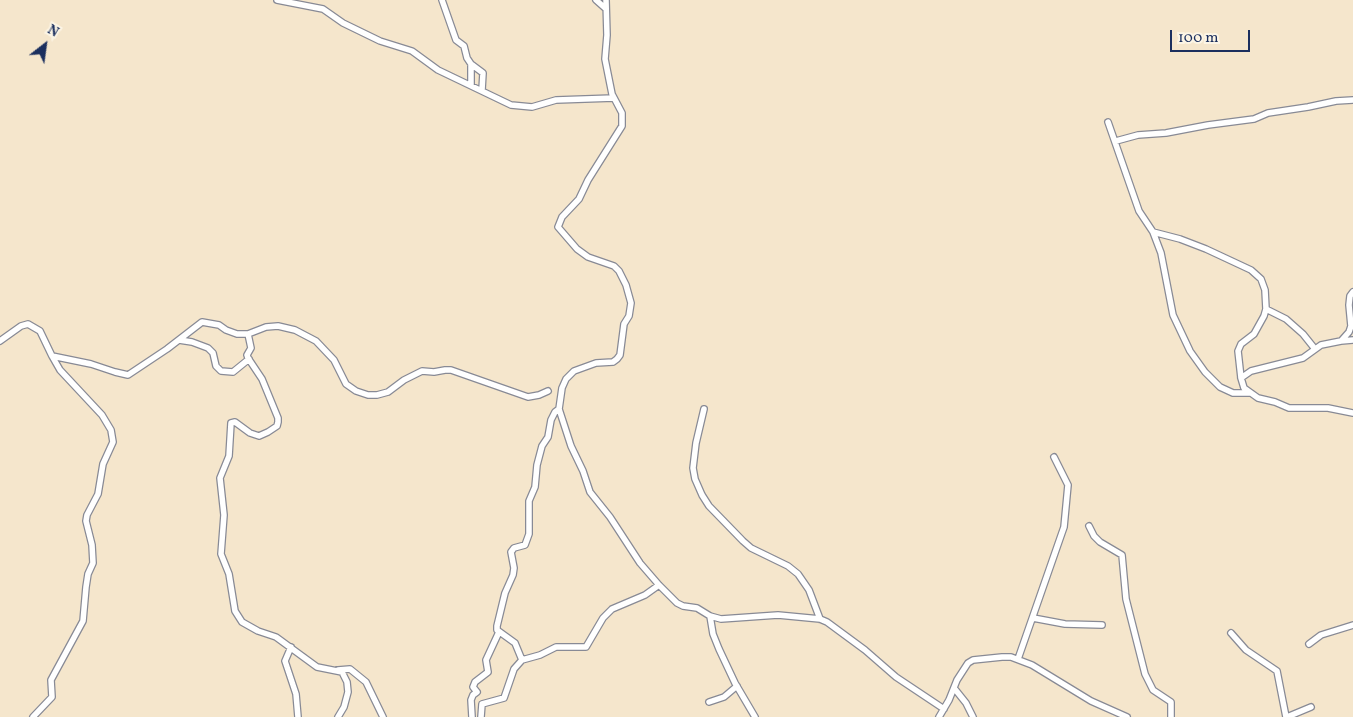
<!DOCTYPE html>
<html>
<head>
<meta charset="utf-8">
<style>
	body { margin:0 }
	#map { position:relative; width:1353px; height:717px; overflow:hidden; background:#f5e6cc; font-family:Vollkorn,serif }
	canvas { display:block }
	.north { position:absolute; left:20px; top:20px; width:50px; height:50px; -webkit-text-stroke:4px #fcf5e5; paint-order:stroke; rotate:30deg; font-size:14px; font-weight:700; line-height:20px; text-align:center; color:#1b2f5e }
	.north::after { content:''; display:block; margin:auto; width:18px; height:22px; background:#1b2f5e; clip-path:polygon(50% 0,100% 100%,50% 72%,0 100%) }
	.scale { position:absolute; left:1170px; top:30px; width:80px; height:22px; box-sizing:border-box; border:2px solid #1b2f5e; border-top:0; padding-left:6px; font-size:15px; line-height:18px; white-space:nowrap; color:#1b2f5e; -webkit-text-stroke:4px #fcf5e5; paint-order:stroke }
</style>
</head>
<body>
<div id="map">
<canvas width="1353" height="717"></canvas>
<div class="north">N</div>
<div class="scale">100 m</div>
</div>
<script>
const c = document.querySelector('canvas').getContext('2d');
c.lineJoin = 'round';
function poly(rows) {
  const path = new Path2D();
  for (const r of rows) {
    path.moveTo(r[0], r[1]);
    for (let i = 2; i < r.length; i += 2) path.lineTo(r[i], r[i + 1]);
  }
  return path;
}
function stroke(path, color, width, dash) {
  c.strokeStyle = color;
  c.lineWidth = width;
  c.lineCap = dash ? 'butt' : 'round';
  c.setLineDash(dash || []);
  c.stroke(path);
}
const minor = poly([
	[277,0,323,9,343,23,380,41,412,51,438,70,511,105,532,107,556,100,614,98],
	[442,0,456,40,464,46,467,58,471,64,483,73,482,90],
	[596,0,605,8],
	[606,0,607,35,605,59,612,94,622,113,622,126,588,180,579,199,562,217,558,227,577,249,588,257,614,266,619,271,626,285,631,303,629,316,624,324,620,355,617,359,613,362,596,363,574,371,566,379,562,388,559,409,571,446,583,471,590,492,610,517,640,563,659,585,677,603,683,606,697,608,710,616,721,619,778,615,820,619,827,622,865,650,896,677,944,709],
	[471,85,471,64],
	[1108,122,1139,211,1153,232,1180,239,1206,249,1251,270,1261,279,1265,290,1266,309,1264,316,1254,334,1241,344,1238,351,1241,378,1244,388,1258,398,1275,402,1289,408,1328,408,1353,413],
	[1116,141,1138,135,1166,133,1208,125,1254,119,1268,113,1308,107,1336,101,1353,100],
	[1153,232,1161,253,1173,315,1190,351,1205,372,1220,387,1233,393,1249,393],
	[1266,309,1286,319,1303,334,1315,349],
	[248,334,251,348,247,355,248,358,262,379,278,418,278,422,277,426,268,432,259,436,250,433,235,422,231,423,229,456,220,478,224,515,221,554,229,574,235,611,242,622,258,631,276,637,317,667,342,672,347,682,348,692,344,707,338,717],
	[179,340,192,342,208,348,213,353,216,366,221,371,233,372,249,359],
	[0,341,21,326,28,324,40,331,52,356,91,364,115,372,128,375,167,349,202,322,219,325,226,330,237,334,248,334,266,327,278,326,295,330,316,341,334,360,346,384,356,391,368,395,377,395,388,392,404,380,422,371,434,372,445,370,451,370,528,397,539,395,548,391],
	[1341,341,1353,340],
	[1241,378,1251,371,1303,358,1321,345,1341,341,1349,332,1351,326,1349,305,1350,296,1353,292],
	[704,409,696,443,693,468,695,479,702,495,709,506,743,541,751,548,788,566,798,574,809,590,820,619],
	[1089,526,1094,536,1100,542,1122,555,1126,599,1145,674,1153,690,1171,702,1171,717],
	[710,616,713,634,719,649,735,683,755,717],
	[1033,618,1065,624,1102,625],
	[1231,633,1246,650,1277,671,1286,717],
	[1309,644,1321,635,1353,625],
	[291,647,285,661,296,694,298,717],
	[1018,659,1064,527,1068,485,1054,457],
	[522,660,515,643,497,630,497,626,505,593,513,575,514,568,511,552,514,548,525,545,529,534,529,501,535,487,537,465,542,446,548,437,551,420,555,412,559,409],
	[338,670,350,669,366,682,383,717],
	[954,688,966,703,973,717],
	[709,702,724,697,737,686],
	[33,717,52,697,51,680,83,621,86,587,88,574,93,563,92,545,86,521,87,515,98,494,103,464,113,442,111,430,102,415,60,370,52,356],
	[472,717,471,700,473,695,477,692,473,687,475,682,488,672,486,660,499,632],
	[481,717,482,704,504,698,514,669,522,660,540,655,556,647,586,647,603,618,612,609,645,595,659,585],
	[939,717,949,700,957,680,968,663,973,660,1002,657,1011,657,1032,665,1091,701,1127,717],
	[1287,717,1311,707]
]);
stroke(minor, '#888a95', 8);
stroke(minor, '#fff', 5.5);
</script>
</body>
</html>
